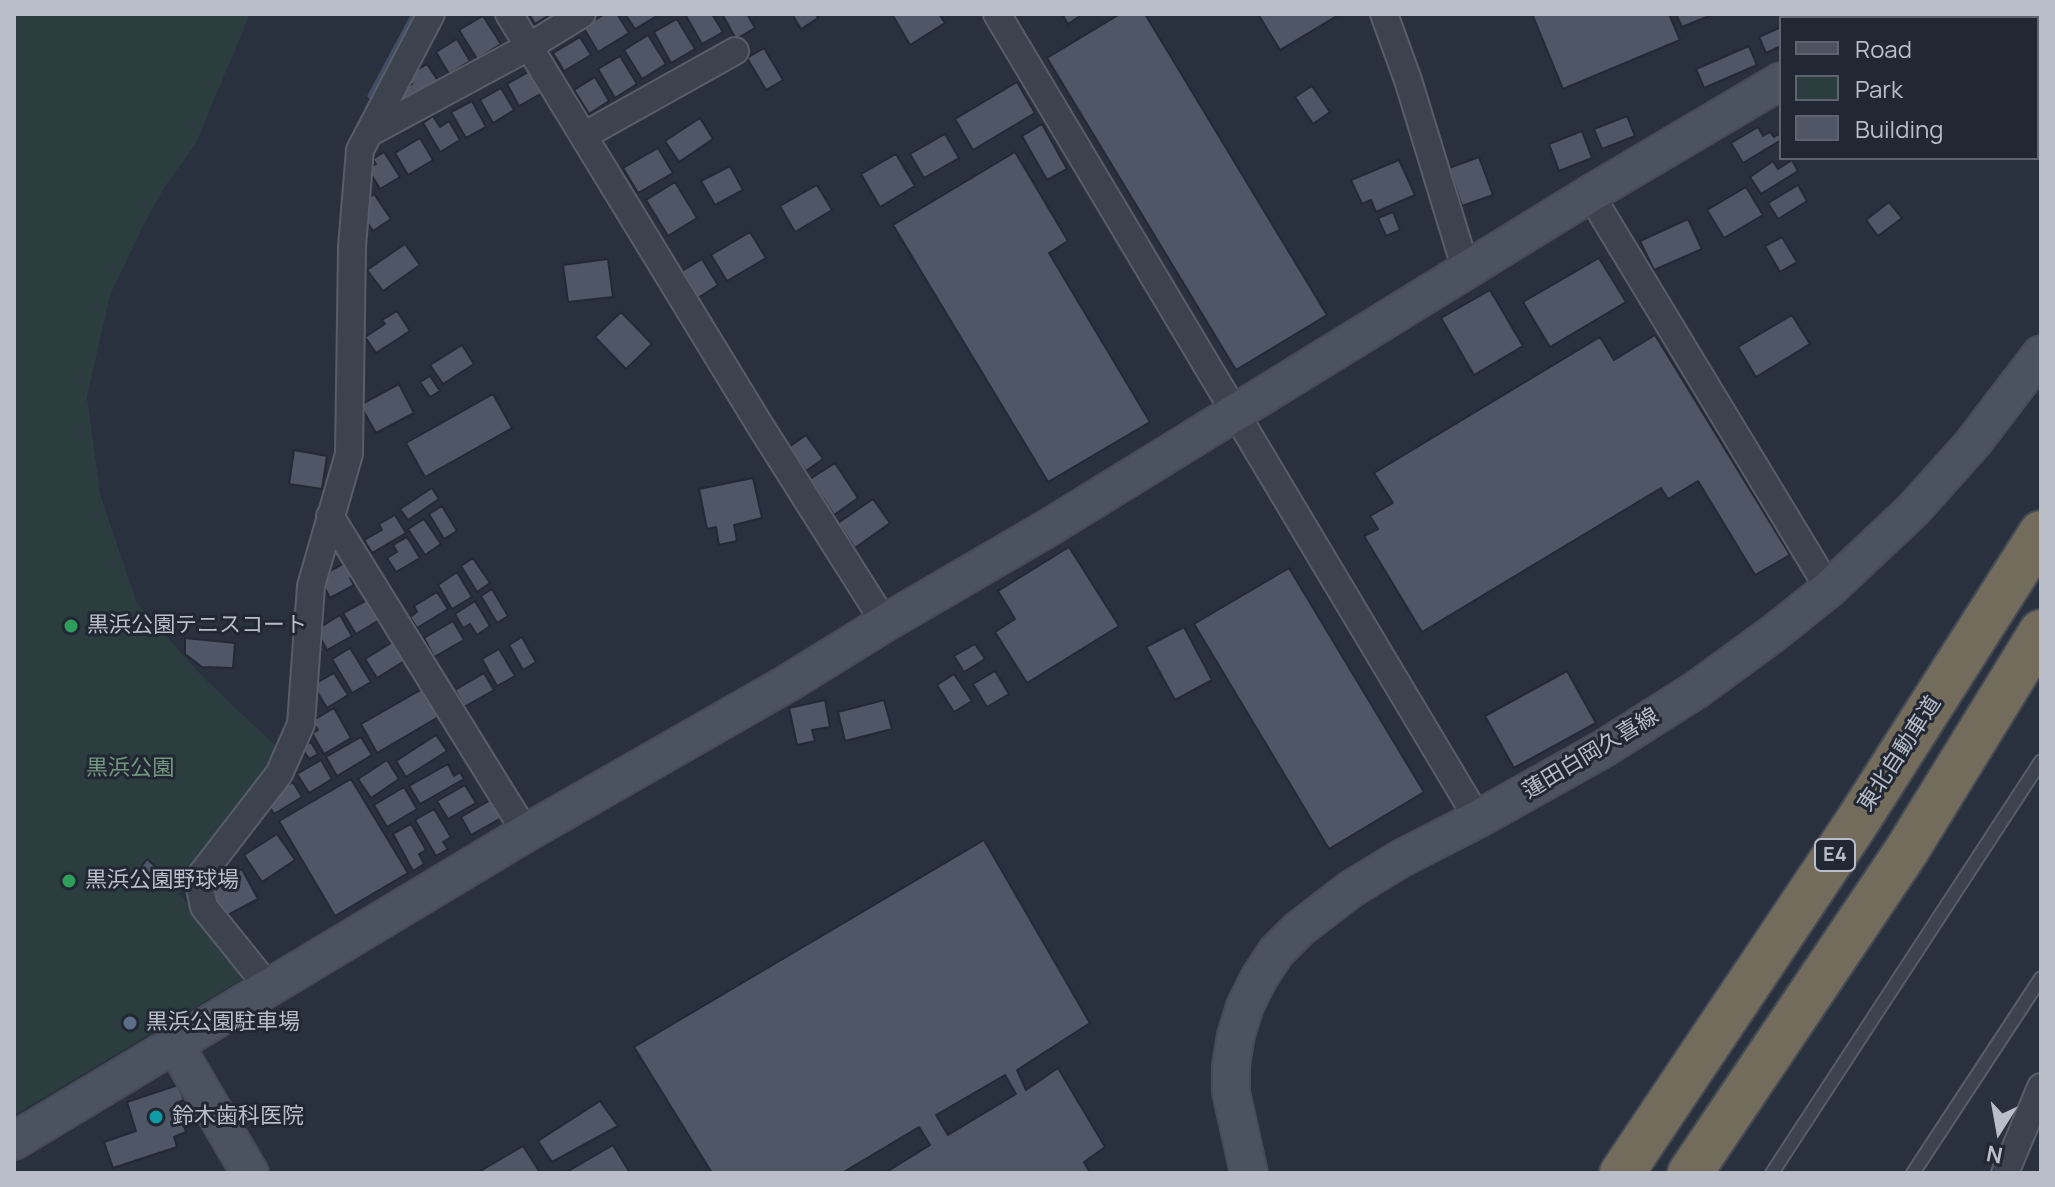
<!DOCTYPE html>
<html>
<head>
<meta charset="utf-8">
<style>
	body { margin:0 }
	#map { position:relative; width:2055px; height:1187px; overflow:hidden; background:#29303e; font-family:Manrope,sans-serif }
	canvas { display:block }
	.frame { position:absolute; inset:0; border:16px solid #b9bec9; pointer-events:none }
	.legend { position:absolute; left:1779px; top:16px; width:260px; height:144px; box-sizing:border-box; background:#212833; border:2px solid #5e646f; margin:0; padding:10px 14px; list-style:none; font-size:24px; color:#b9bec9 }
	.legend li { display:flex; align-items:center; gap:16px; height:40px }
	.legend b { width:40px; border:2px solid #5e646f }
	.north { position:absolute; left:1959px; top:1091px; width:80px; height:80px; -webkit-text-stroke:6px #212833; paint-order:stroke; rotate:191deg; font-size:22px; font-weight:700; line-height:32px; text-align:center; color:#b9bec9 }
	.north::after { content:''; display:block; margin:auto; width:28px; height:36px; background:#b9bec9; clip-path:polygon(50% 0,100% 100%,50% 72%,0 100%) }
</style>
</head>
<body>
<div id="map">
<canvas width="2055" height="1187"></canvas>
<div class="frame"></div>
<ul class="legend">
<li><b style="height:10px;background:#4b5260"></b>Road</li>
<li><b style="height:22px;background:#2c3d40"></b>Park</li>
<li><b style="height:22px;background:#4f5766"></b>Building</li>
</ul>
<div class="north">N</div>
</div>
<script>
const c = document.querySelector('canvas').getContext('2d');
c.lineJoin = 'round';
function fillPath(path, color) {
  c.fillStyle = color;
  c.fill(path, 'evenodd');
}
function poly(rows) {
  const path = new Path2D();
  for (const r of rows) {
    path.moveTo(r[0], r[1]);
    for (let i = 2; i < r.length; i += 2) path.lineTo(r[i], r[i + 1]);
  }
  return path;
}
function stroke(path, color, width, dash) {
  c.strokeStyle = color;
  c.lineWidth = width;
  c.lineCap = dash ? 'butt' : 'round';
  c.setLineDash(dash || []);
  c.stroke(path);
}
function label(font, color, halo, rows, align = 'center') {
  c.font = font + ' Manrope,"Noto Sans JP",sans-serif';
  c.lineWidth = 6;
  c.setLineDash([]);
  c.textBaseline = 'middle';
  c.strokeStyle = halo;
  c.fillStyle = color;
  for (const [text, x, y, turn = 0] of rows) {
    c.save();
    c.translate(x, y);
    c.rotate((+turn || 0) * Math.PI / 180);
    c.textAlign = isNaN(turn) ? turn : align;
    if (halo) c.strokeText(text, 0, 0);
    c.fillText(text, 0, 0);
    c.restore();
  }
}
fillPath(poly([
	[14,14,250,14,196,143,164,188,146,220,110,295,87,397,100,494,137,604,204,678,280,750,243,812,179,893,249,975,14,1115]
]), '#2c3d40');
stroke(poly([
	[371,96,415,14]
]), '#414d65', 7);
const building = poly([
	[529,14,551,14,535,24,529,14],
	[605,14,617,14,629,33,598,52,583,27,605,14],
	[625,14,660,14,635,29,625,14],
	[685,14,712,14,723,32,702,44,685,14],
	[722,14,747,14,755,28,736,39,722,14],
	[792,14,816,14,818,18,801,29,792,14],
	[892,14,939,14,945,23,910,45,892,14],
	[1062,14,1083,14,1068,24,1062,14],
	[1120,14,1145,14,1327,315,1236,370,1047,58,1120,14],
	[1258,14,1340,14,1280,50,1258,14],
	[1532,14,1669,14,1680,40,1563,89,1532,14],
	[1676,14,1714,14,1682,27,1676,14],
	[483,16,501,44,477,59,459,30,483,16],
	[677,19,695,49,671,63,654,32,677,19],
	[1781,27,1781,46,1766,53,1759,37,1781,27],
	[648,35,666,64,642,79,624,50,648,35],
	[580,37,591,55,564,71,553,53,580,37],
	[457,39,470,61,449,74,436,52,457,39],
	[1749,46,1757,65,1704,88,1696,69,1749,46],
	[764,48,783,80,766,90,747,58,764,48],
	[620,56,637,84,615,98,598,69,620,56],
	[427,64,439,82,403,104,397,94,412,84,407,75,427,64],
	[532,70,544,92,519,106,507,84,532,70],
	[595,77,609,101,589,114,574,90,595,77],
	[1017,82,1035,113,973,150,955,119,1017,82],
	[1312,86,1330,112,1313,124,1295,97,1312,86],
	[501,88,514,110,493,123,480,100,501,88],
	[472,101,486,127,466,138,451,112,472,101],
	[433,116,440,127,449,121,460,140,440,152,423,123,433,116],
	[1627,116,1635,136,1602,149,1594,129,1627,116],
	[700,118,713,139,679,162,665,141,700,118],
	[1042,124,1067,169,1047,180,1022,136,1042,124],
	[1758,127,1763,136,1770,132,1774,137,1779,134,1781,140,1743,163,1731,143,1758,127],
	[1582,131,1592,158,1559,171,1549,144,1582,131],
	[945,134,959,158,924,178,910,154,945,134],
	[420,138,433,160,408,175,395,153,420,138],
	[658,148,673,173,638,193,623,168,658,148],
	[384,152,400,177,380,189,368,169,376,164,373,159,384,152],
	[1015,152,1068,241,1049,253,1150,422,1048,482,893,225,1015,152],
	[896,154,915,186,880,207,861,174,896,154],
	[1479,157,1493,195,1462,206,1449,168,1479,157],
	[1399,160,1415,195,1376,212,1371,200,1362,204,1351,180,1399,160],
	[1792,160,1798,171,1761,194,1750,177,1773,161,1778,169,1792,160],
	[730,166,743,190,715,205,701,181,730,166],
	[675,182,697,218,668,236,646,200,675,182],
	[817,185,832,210,795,232,780,206,817,185],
	[1798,185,1807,201,1778,219,1768,203,1798,185],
	[1746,187,1763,215,1724,238,1707,210,1746,187],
	[374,194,391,219,373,231,362,215,369,211,363,202,374,194],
	[1889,202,1902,218,1878,236,1866,220,1889,202],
	[1393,212,1400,230,1386,236,1378,218,1393,212],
	[1688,219,1702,249,1654,270,1640,241,1688,219],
	[750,232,766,258,727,281,711,255,750,232],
	[1782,237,1797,262,1780,272,1765,246,1782,237],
	[405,244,420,265,383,291,367,270,405,244],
	[1599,258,1626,302,1550,347,1523,302,1599,258],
	[608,259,613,297,568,302,563,265,608,259],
	[702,259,718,285,698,298,682,271,702,259],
	[1490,290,1523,346,1474,375,1441,318,1490,290],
	[397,311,410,331,376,353,365,337,385,324,382,320,397,311],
	[621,312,652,344,626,369,595,337,621,312],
	[1792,315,1810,344,1756,377,1738,347,1792,315],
	[1655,335,1790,555,1755,575,1698,481,1668,499,1661,488,1422,632,1364,536,1378,529,1370,516,1393,503,1374,473,1600,337,1614,360,1655,335],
	[462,345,474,364,443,384,430,365,462,345],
	[430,376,440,391,430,397,420,382,430,376],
	[399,384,414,413,376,433,360,405,399,384],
	[493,394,512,428,425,477,406,443,493,394],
	[806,435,823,459,806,471,789,447,806,435],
	[294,450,327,456,322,489,289,484,294,450],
	[835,463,858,498,834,515,810,479,835,463],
	[753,478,762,518,734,525,737,541,719,545,716,527,707,529,699,489,753,478],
	[432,488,439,499,408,520,400,509,432,488],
	[873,499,890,523,855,548,838,523,873,499],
	[442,506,457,531,444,539,429,514,442,506],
	[395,515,406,533,372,553,364,540,382,530,379,524,395,515],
	[424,519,441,544,425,555,408,529,424,519],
	[407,537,420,558,396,572,387,558,397,552,393,545,407,537],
	[1069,547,1119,626,1027,683,995,632,1015,619,998,591,1069,547],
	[473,558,490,583,477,592,461,566,473,558],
	[348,561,356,575,350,578,354,585,330,598,319,577,348,561],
	[1289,568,1424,792,1329,849,1194,624,1289,568],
	[457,572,472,597,452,609,438,585,457,572],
	[492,589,508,616,497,623,481,596,492,589],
	[437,592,448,609,417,628,410,617,417,612,414,606,437,592],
	[369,599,381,619,356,634,343,613,369,599],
	[475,601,490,626,477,635,470,624,463,628,455,614,475,601],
	[340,615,352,636,327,650,316,630,340,615],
	[453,621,464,640,434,657,424,638,453,621],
	[1184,627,1212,680,1175,700,1146,647,1184,627],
	[522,637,536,662,523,670,509,645,522,637],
	[185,638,235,643,233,668,202,667,185,654,185,638],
	[394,641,406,660,377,678,365,659,394,641],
	[975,644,985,659,964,672,954,656,975,644],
	[350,648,371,682,352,693,332,659,350,648],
	[499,649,515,676,497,686,482,659,499,649],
	[995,671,1009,694,987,707,973,684,995,671],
	[1567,671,1596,723,1514,768,1485,716,1567,671],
	[334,673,348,695,327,708,313,685,334,673],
	[484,673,494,690,464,707,455,690,484,673],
	[954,674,972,701,954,712,937,685,954,674],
	[424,688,440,716,377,753,361,724,424,688],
	[825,700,830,727,812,730,815,741,797,745,789,708,825,700],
	[884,700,892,729,845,741,838,712,884,700],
	[334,708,351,738,324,754,312,733,318,730,312,721,334,708],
	[436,735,447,751,406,777,396,761,436,735],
	[361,737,372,755,337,776,326,757,361,737],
	[311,742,318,754,309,759,301,747,311,742],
	[321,760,332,779,309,793,297,774,321,760],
	[387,760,399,779,371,798,358,779,387,760],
	[448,764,454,776,460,772,464,779,420,804,409,786,448,764],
	[351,779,408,873,335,916,279,821,351,779],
	[293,782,302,797,274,814,265,799,293,782],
	[465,785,476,803,448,819,437,801,465,785],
	[404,787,417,809,387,827,374,805,404,787],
	[492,799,503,817,471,835,461,817,492,799],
	[434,809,451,837,443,842,448,849,436,856,415,820,434,809],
	[411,824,426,850,419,854,424,864,413,871,393,834,411,824],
	[277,834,295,860,262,882,244,855,277,834],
	[984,840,1090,1023,1017,1070,1026,1090,1058,1068,1105,1147,1084,1162,1090,1173,885,1173,930,1145,919,1127,842,1173,712,1173,634,1047,984,840],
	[1005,1075,1016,1094,948,1135,936,1115,1005,1075],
	[147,859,165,875,156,883,141,867,147,859],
	[242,869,258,899,224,917,208,887,242,869],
	[178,1085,184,1100,176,1103,186,1132,174,1137,177,1147,113,1168,104,1142,136,1131,127,1102,178,1085],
	[600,1101,618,1126,552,1162,538,1141,600,1101],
	[613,1145,630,1173,565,1173,613,1145],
	[523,1146,539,1171,535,1173,477,1173,523,1146]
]);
fillPath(building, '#4f5766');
stroke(building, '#232a35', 2);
const lane = poly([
	[1772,1173,2041,761],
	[1913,1173,2041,978]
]);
const street = poly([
	[509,14,761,427,885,623],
	[997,14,1478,819],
	[1384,14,1408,80,1466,270],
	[369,133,530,46,582,14],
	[585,135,735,51],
	[1590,194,1829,589],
	[330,516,526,833],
	[270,989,204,907,198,879,279,774,301,724,311,586,349,454,352,247,360,150,431,14],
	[2005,1173,2041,1087]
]);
const secondary = poly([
	[1887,18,1894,14],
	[175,1045,250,1173],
	[14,1141,526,833,788,683,885,623,1048,528,1590,194,1781,81],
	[1249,1173,1231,1092,1231,1066,1236,1035,1245,1006,1259,978,1276,952,1299,929,1351,889,1402,858,1478,819,1603,749,1696,690,1774,633,1829,589,1913,510,1973,443,2041,354]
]);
const highway = poly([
	[1622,1173,1857,822,2041,533],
	[1690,1173,1907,850,2041,632]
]);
stroke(lane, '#575e69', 16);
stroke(street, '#575e69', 30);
stroke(secondary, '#464c57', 40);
stroke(highway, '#444b56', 48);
stroke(lane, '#3d434e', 12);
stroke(street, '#3d434e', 26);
stroke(secondary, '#4b5260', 36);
stroke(highway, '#736b5b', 44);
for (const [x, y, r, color] of [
	[71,626,8,"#2e9e5b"],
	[69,881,8,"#2e9e5b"],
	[130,1023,8,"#5c6f8a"],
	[156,1117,8,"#0f9aa8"]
]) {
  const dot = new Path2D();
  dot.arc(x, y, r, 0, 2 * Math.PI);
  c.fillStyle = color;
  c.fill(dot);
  stroke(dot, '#212833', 3);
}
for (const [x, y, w] of [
	[1835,855,40]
]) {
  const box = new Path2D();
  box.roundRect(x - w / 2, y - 16, w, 32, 6);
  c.fillStyle = '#212833';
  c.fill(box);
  stroke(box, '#b9bec9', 2);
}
label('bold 20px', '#b9bec9', null, [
	["E4",1835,855]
]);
label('22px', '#b9bec9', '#212833', [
	["黒浜公園テニスコート",87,626],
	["黒浜公園野球場",85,881],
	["黒浜公園駐車場",146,1023],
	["鈴木歯科医院",172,1117]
], 'left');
label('22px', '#b9bec9', '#212833', [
	["蓮田白岡久喜線",1591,754,-31],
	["東北自動車道",1900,754,-57]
]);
label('22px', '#73977d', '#212833', [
	["黒浜公園",130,769]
]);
</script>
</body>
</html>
